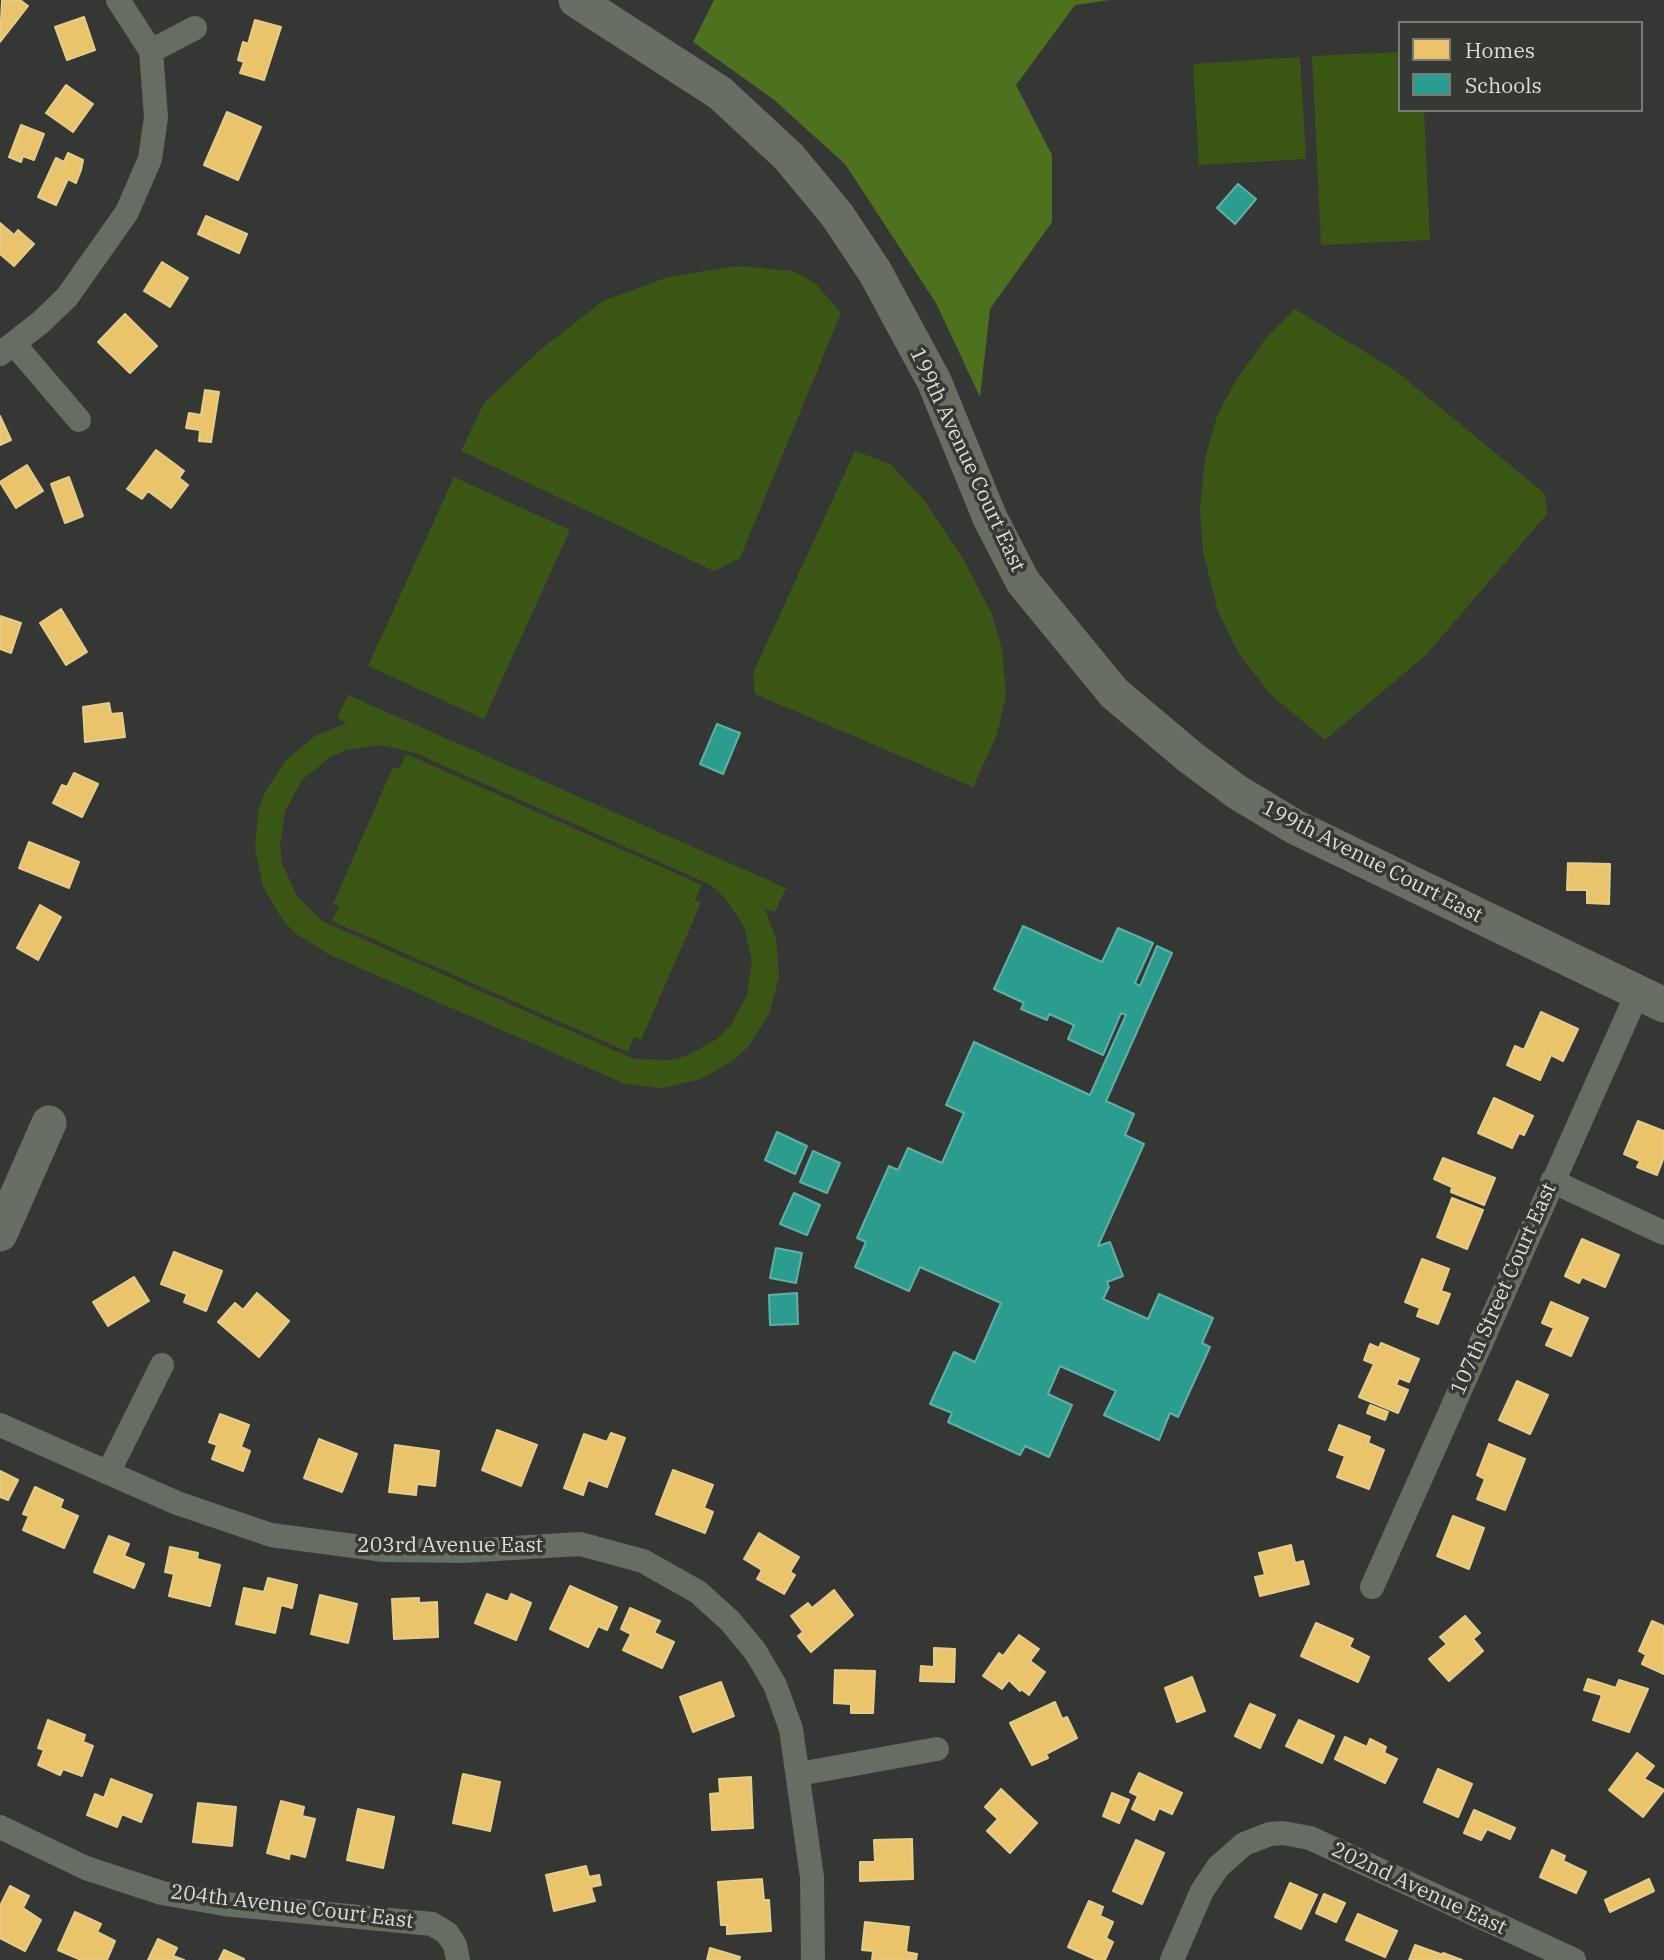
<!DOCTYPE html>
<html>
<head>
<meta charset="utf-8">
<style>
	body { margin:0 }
	#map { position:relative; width:1664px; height:1960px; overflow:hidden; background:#353734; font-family:"IBM Plex Serif",serif }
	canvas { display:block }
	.legend { position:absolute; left:1398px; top:21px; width:245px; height:91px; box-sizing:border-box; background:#353833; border:2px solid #777a75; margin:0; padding:9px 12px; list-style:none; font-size:21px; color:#dbddd9 }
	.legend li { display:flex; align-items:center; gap:14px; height:35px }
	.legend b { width:35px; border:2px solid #777a75 }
</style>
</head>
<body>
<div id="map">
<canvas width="1664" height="1960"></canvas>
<ul class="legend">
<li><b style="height:19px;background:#e9c46a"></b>Homes</li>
<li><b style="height:19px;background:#2a9d8f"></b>Schools</li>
</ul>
</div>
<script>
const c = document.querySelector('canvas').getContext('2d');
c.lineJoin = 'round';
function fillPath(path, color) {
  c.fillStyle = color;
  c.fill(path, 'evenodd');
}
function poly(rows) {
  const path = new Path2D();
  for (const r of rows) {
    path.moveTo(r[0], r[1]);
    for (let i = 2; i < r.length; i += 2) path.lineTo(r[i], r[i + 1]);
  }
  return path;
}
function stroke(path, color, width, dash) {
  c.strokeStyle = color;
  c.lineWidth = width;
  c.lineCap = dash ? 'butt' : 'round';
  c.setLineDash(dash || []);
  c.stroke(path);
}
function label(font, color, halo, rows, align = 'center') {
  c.font = font + ' "IBM Plex Serif",serif';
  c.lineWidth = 7;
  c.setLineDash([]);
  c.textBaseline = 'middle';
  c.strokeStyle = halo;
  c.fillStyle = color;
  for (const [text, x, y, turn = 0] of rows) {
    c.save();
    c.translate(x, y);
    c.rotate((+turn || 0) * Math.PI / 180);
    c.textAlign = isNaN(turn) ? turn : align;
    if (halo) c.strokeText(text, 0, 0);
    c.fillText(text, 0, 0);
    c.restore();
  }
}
fillPath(poly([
	[1400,52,1400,110,1424,110,1430,240,1321,245,1312,56],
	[1300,57,1306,159,1199,165,1193,64],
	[737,266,793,271,815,283,841,313,740,558,714,571,461,451,484,403,540,350,603,301,668,277],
	[1295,309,1396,371,1545,494,1547,514,1426,655,1325,740,1270,694,1239,654,1218,611,1203,552,1200,508,1205,458,1217,416,1235,382,1266,338],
	[855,451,890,464,924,500,962,557,992,614,1002,650,1006,695,997,735,973,787,755,694,753,673],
	[454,477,570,530,484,719,368,666],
	[348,695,786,888,775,912,765,909,776,939,779,977,769,1014,748,1047,734,1060,701,1079,663,1088,625,1084,328,954,295,933,282,919,263,886,255,849,258,811,265,792,286,760,315,736,347,723,337,718],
	[381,745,415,753,711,885,724,897,744,926,752,960,747,995,730,1026,717,1039,686,1056,669,1060,634,1059,322,921,297,896,282,863,280,846,285,811,302,780,330,757,346,750],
	[406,754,702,885,695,900,701,903,641,1040,634,1037,628,1052,332,921,339,907,333,904,393,767,399,769]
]), '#3a5614');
fillPath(poly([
	[714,0,1110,0,1075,5,1016,85,1052,155,1052,222,990,309,980,397,936,303,845,164,773,99,693,42]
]), '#4e711e');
const homes = poly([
	[2,0,20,0,28,6,0,42,2,0],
	[84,17,95,50,67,60,55,27,84,17],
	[255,20,281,27,264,80,240,73,244,62,238,60,243,42,248,44,255,20],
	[66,85,93,104,73,132,46,113,66,85],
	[227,112,261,127,238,180,204,165,227,112],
	[21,125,44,134,34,160,23,156,21,162,9,157,21,125],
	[68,153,83,160,81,170,76,183,68,179,56,205,38,197,56,158,64,162,68,153],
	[206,216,247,234,239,253,198,234,206,216],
	[0,223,14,235,18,230,34,244,14,266,0,254,0,223],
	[162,262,188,278,170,307,144,291,162,262],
	[125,314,157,346,130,373,98,342,125,314],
	[205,390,219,392,211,442,199,441,200,430,186,428,189,413,201,415,205,390],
	[0,416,11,440,0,445,0,416],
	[156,450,184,471,179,478,188,485,171,508,148,491,142,499,127,489,156,450],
	[27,465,43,491,16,508,0,482,27,465],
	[69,477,83,516,65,523,51,484,69,477],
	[61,609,87,652,66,665,40,623,61,609],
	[0,616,21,623,11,653,0,649,0,616],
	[109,703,111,714,122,713,125,737,85,742,83,707,109,703],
	[74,773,98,784,82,817,53,803,62,785,67,787,74,773],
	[29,842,79,862,69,888,19,868,29,842],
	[1568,863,1610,864,1609,904,1587,903,1587,890,1567,890,1568,863],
	[40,905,61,917,38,960,17,948,40,905],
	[1541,1012,1578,1029,1563,1061,1551,1055,1540,1080,1507,1065,1515,1046,1524,1050,1541,1012],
	[1494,1098,1533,1116,1524,1135,1519,1133,1512,1148,1478,1133,1494,1098],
	[1638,1121,1664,1131,1664,1157,1657,1175,1637,1167,1640,1161,1624,1154,1638,1121],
	[1443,1158,1495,1178,1484,1205,1451,1192,1452,1187,1434,1179,1443,1158],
	[1452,1198,1483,1210,1467,1249,1437,1237,1452,1198],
	[1582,1239,1619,1255,1605,1287,1582,1277,1579,1283,1565,1276,1582,1239],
	[174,1252,222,1271,206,1311,184,1302,187,1294,161,1284,174,1252],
	[1422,1259,1449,1269,1441,1291,1450,1294,1438,1324,1417,1316,1420,1308,1405,1302,1422,1259],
	[134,1277,149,1301,108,1326,93,1302,134,1277],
	[257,1293,289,1321,259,1357,218,1322,235,1303,243,1310,257,1293],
	[1551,1302,1588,1318,1571,1356,1546,1345,1554,1328,1542,1323,1551,1302],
	[1381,1343,1419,1359,1409,1382,1399,1378,1396,1385,1408,1390,1398,1413,1359,1397,1374,1364,1364,1360,1370,1344,1379,1348,1381,1343],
	[1517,1381,1548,1395,1530,1434,1499,1420,1517,1381],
	[1370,1405,1388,1412,1385,1420,1367,1413,1370,1405],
	[220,1414,249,1425,241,1447,250,1451,243,1471,212,1459,217,1445,209,1442,220,1414],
	[1339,1425,1370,1437,1368,1443,1384,1450,1369,1489,1337,1477,1345,1456,1329,1450,1339,1425],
	[497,1430,537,1445,521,1486,482,1470,497,1430],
	[611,1433,625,1438,607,1487,588,1480,583,1495,564,1488,584,1434,607,1442,611,1433],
	[319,1439,357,1454,342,1492,304,1478,319,1439],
	[1489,1444,1525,1459,1505,1510,1477,1499,1485,1479,1477,1475,1489,1444],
	[395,1445,439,1451,435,1486,417,1484,416,1495,389,1492,395,1445],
	[673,1470,713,1485,704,1508,713,1512,705,1533,656,1514,673,1470],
	[0,1471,18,1480,8,1500,0,1497,0,1471],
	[35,1487,63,1500,60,1508,78,1516,64,1548,23,1530,29,1516,23,1514,35,1487],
	[1453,1516,1484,1528,1469,1569,1437,1556,1453,1516],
	[759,1533,799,1557,790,1572,795,1575,784,1594,757,1579,762,1570,744,1559,759,1533],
	[109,1536,129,1544,124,1556,144,1564,134,1588,94,1572,109,1536],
	[1291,1545,1295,1563,1303,1561,1309,1584,1260,1596,1255,1577,1265,1575,1259,1553,1291,1545],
	[170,1547,198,1553,197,1559,220,1565,210,1606,169,1596,174,1574,165,1572,170,1547],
	[268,1578,297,1585,292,1608,281,1605,275,1633,236,1624,244,1588,264,1592,268,1578],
	[570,1586,617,1607,607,1630,598,1626,588,1647,550,1629,570,1586],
	[834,1590,853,1615,811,1652,798,1636,803,1632,791,1616,808,1603,812,1608,834,1590],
	[487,1594,508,1602,511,1594,531,1603,516,1640,475,1623,487,1594],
	[320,1595,357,1604,348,1643,311,1634,320,1595],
	[419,1598,419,1603,437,1602,438,1637,394,1639,392,1599,419,1598],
	[630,1608,660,1621,654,1633,674,1642,662,1668,623,1650,631,1634,621,1629,630,1608],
	[1465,1616,1480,1633,1473,1639,1483,1651,1449,1681,1429,1659,1447,1644,1440,1637,1465,1616],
	[1652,1621,1664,1626,1664,1674,1642,1664,1646,1655,1639,1651,1652,1621],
	[1316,1623,1353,1639,1349,1647,1369,1657,1358,1682,1301,1656,1316,1623],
	[1019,1635,1039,1649,1030,1661,1045,1672,1029,1695,1021,1689,1020,1691,1009,1680,1002,1689,983,1676,999,1653,1003,1656,1019,1635],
	[934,1648,955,1649,954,1682,920,1681,921,1666,934,1667,934,1648],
	[835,1670,875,1671,873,1713,851,1713,851,1704,834,1703,835,1670],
	[1192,1677,1205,1711,1177,1722,1165,1688,1192,1677],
	[1588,1679,1616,1688,1619,1680,1648,1689,1629,1732,1593,1720,1602,1695,1584,1690,1588,1679],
	[721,1682,734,1716,693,1732,680,1697,721,1682],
	[1055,1702,1062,1719,1067,1717,1077,1738,1046,1754,1048,1758,1032,1765,1010,1723,1055,1702],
	[1250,1704,1275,1715,1260,1748,1235,1736,1250,1704],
	[48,1720,85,1735,83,1742,93,1746,82,1776,63,1769,60,1775,38,1765,44,1750,38,1748,48,1720],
	[1299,1720,1334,1736,1322,1763,1286,1746,1299,1720],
	[1345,1737,1367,1747,1370,1739,1386,1747,1384,1753,1397,1759,1385,1783,1335,1759,1345,1737],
	[1637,1753,1654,1766,1644,1779,1664,1790,1643,1817,1609,1790,1637,1753],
	[1438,1769,1472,1784,1458,1817,1424,1802,1438,1769],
	[1139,1773,1182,1793,1172,1814,1159,1808,1154,1820,1132,1809,1138,1796,1130,1792,1139,1773],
	[463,1774,500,1782,490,1831,453,1823,463,1774],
	[751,1777,753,1828,712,1830,710,1794,720,1793,719,1779,751,1777],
	[111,1779,152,1795,141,1822,122,1814,117,1827,87,1815,95,1794,104,1798,111,1779],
	[1001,1789,1037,1823,1010,1853,987,1831,998,1819,985,1807,1001,1789],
	[1112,1793,1129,1800,1119,1823,1103,1816,1112,1793],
	[281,1801,304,1807,302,1816,315,1819,305,1857,290,1853,289,1859,267,1853,281,1801],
	[198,1803,236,1807,232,1846,193,1842,198,1803],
	[358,1809,394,1817,383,1868,347,1860,358,1809],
	[1474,1810,1515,1828,1510,1839,1487,1829,1481,1840,1464,1833,1474,1810],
	[912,1839,913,1879,860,1881,860,1862,875,1862,874,1840,912,1839],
	[1136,1840,1164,1853,1142,1904,1113,1891,1136,1840],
	[1552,1850,1565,1856,1563,1861,1586,1872,1576,1893,1540,1877,1552,1850],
	[586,1866,589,1877,599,1875,601,1885,591,1887,595,1901,554,1911,546,1875,586,1866],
	[762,1879,764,1900,769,1900,771,1931,727,1934,727,1925,721,1925,718,1882,762,1879],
	[1649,1879,1654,1891,1610,1912,1605,1900,1649,1879],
	[1290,1883,1317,1895,1301,1929,1275,1917,1290,1883],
	[10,1886,29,1896,23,1908,41,1920,25,1951,0,1938,0,1906,10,1886],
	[1324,1894,1345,1903,1336,1922,1316,1913,1324,1894],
	[1089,1901,1103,1907,1100,1916,1113,1922,1106,1938,1113,1942,1105,1960,1097,1960,1068,1947,1089,1901],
	[75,1912,101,1924,97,1932,115,1941,107,1960,81,1960,58,1950,75,1912],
	[1358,1914,1397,1931,1385,1957,1346,1940,1358,1914],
	[865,1922,909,1927,906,1952,917,1954,916,1960,872,1960,873,1951,862,1950,865,1922],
	[158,1939,177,1948,173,1956,184,1960,148,1960,158,1939],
	[1415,1945,1443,1955,1443,1953,1462,1960,1409,1960,1415,1945],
	[710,1948,740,1957,739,1960,707,1960,710,1948],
	[224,1950,244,1959,244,1960,219,1960,224,1950]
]);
fillPath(homes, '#e9c46a');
stroke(homes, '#e5cc8b', 2);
const schools = poly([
	[1238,184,1256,199,1235,224,1217,208,1238,184],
	[717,724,740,733,723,774,700,764,717,724],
	[1023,926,1102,962,1118,928,1153,943,1135,983,1140,986,1157,946,1172,953,1106,1101,1134,1114,1125,1135,1144,1144,1098,1246,1110,1242,1123,1276,1107,1282,1109,1287,1103,1299,1148,1319,1159,1294,1213,1318,1202,1343,1210,1347,1178,1417,1170,1413,1159,1440,1104,1415,1116,1391,1060,1366,1048,1394,1072,1405,1049,1457,1025,1446,1020,1455,948,1422,952,1413,930,1404,954,1352,975,1362,1001,1303,920,1267,909,1291,855,1267,866,1242,857,1238,889,1166,898,1170,908,1148,942,1163,964,1113,946,1105,974,1042,1090,1095,1126,1015,1121,1013,1103,1055,1068,1039,1074,1025,1049,1014,1047,1020,1021,1009,1024,1003,994,989,1023,926],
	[777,1132,807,1146,795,1174,765,1160,777,1132],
	[813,1151,840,1163,827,1193,800,1182,813,1151],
	[794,1193,820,1205,807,1235,780,1224,794,1193],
	[776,1248,802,1253,796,1283,770,1278,776,1248],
	[797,1293,798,1324,770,1325,769,1295,797,1293]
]);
fillPath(schools, '#2a9d8f');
stroke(schools, '#5fb0a5', 2);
stroke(poly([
	[151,51,195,28],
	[14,344,79,420],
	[0,354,41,322,67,297,127,212,150,159,156,117,151,51,118,0],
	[1552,1181,1664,1233],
	[0,1425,177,1503,271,1535,384,1550,463,1551,580,1544,643,1561,698,1592,730,1621,755,1651,775,1685,791,1729,812,1877,813,1960],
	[108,1473,162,1365],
	[1372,1587,1638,992],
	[799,1774,937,1749],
	[0,1827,86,1868,162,1893,224,1904,432,1924,447,1933,455,1945,458,1960],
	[1172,1960,1202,1891,1218,1867,1244,1844,1270,1834,1283,1833,1310,1838,1574,1960]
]), '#666d61', 24);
stroke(poly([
	[576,0,720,93,789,157,837,215,875,272,934,381,990,518,1023,582,1114,693,1190,757,1237,792,1295,827,1664,1005],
	[0,1234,49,1123]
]), '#686e62', 35);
label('21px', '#dbddd9', '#353833', [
	["199th Avenue Court East",967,460,65],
	["199th Avenue Court East",1372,862,27],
	["107th Street Court East",1504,1289,-66],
	["203rd Avenue East",450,1546],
	["202nd Avenue East",1419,1889,25],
	["204th Avenue Court East",292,1907,7]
]);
</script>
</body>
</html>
